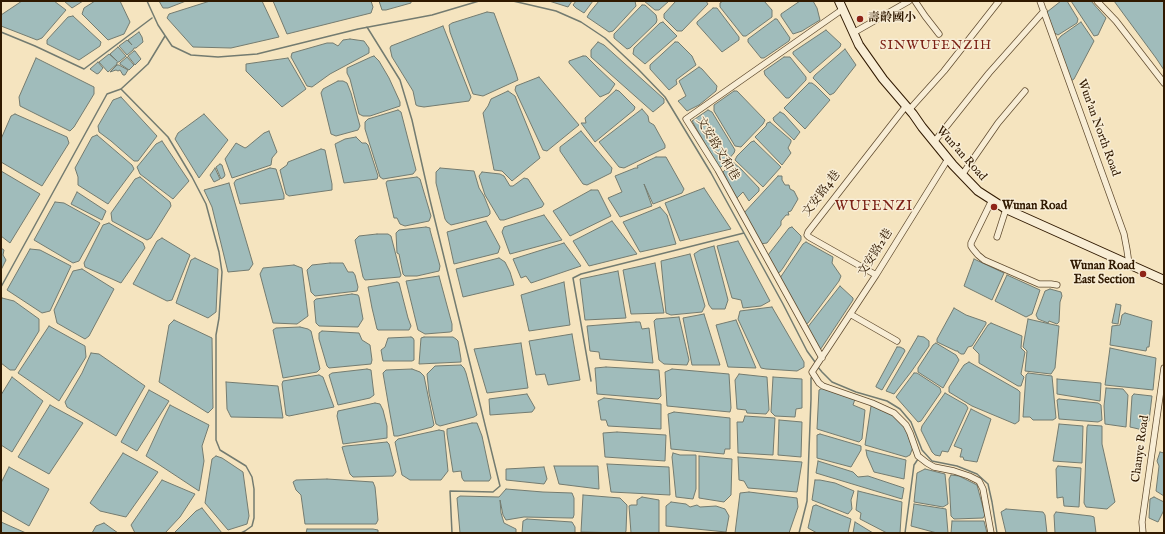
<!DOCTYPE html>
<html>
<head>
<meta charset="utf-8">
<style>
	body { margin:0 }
	#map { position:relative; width:1165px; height:534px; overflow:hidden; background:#f5e4bf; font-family:"IM FELL English",serif }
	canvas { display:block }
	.frame { position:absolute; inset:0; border:2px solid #301900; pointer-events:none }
</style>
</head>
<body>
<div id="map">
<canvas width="1165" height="534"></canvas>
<div class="frame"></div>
</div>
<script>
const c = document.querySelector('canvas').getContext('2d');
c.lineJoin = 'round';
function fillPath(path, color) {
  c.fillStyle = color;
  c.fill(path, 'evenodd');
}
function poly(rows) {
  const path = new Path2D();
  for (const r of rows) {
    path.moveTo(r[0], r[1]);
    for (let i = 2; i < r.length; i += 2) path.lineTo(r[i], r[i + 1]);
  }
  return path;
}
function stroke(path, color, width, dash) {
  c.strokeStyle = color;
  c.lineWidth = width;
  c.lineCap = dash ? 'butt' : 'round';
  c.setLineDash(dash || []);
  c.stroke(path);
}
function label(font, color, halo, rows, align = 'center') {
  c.font = font + ' "IM FELL English","Noto Serif TC",serif';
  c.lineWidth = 3;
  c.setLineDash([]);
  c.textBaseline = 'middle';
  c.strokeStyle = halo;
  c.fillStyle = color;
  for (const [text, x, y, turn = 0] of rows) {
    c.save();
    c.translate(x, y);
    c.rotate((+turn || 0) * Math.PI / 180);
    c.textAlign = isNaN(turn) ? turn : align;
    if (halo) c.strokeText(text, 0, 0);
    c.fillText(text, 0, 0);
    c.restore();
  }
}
const water = poly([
	[22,1,54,1,66,10,42,38,37,40,1,26,1,15,22,1],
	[64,1,83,1,72,8,64,1],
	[95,1,120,1,130,22,124,34,108,40,82,14,84,8,95,1],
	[159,1,186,1,168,8,163,8,159,1],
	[210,1,262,1,279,37,231,48,193,47,167,18,169,14,210,1],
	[273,1,371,1,373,7,371,13,287,34,273,1],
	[379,1,411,1,411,3,386,10,382,10,379,1],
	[549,1,572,1,568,7,549,1],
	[576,1,593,1,584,13,576,8,573,5,576,1],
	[599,1,635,1,636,6,613,31,609,32,587,17,590,12,599,1],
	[644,1,669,1,659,10,655,10,644,1],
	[676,1,706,1,708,4,682,31,677,31,664,18,664,14,676,1],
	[723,1,764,1,772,10,772,17,746,36,743,36,720,7,720,3,723,1],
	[800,1,813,1,817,8,820,20,802,31,793,34,781,16,781,14,800,1],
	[1061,1,1067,1,1078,19,1077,23,1058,35,1053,32,1047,12,1061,1],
	[1071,1,1091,1,1106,18,1098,35,1094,36,1071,1],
	[1114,1,1164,1,1164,70,1156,58,1114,1],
	[642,5,645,5,656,15,657,20,656,23,630,48,627,49,614,38,614,34,642,5],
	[713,8,717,8,739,37,739,40,722,52,697,24,697,22,713,8],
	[487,12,494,13,516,73,518,80,483,96,473,94,450,32,449,25,452,23,487,12],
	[73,16,101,42,100,46,79,60,47,44,47,40,68,17,73,16],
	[775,19,777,19,790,38,789,41,764,58,761,58,748,42,748,39,775,19],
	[663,22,677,36,645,64,633,54,634,48,660,23,663,22],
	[1081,22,1094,41,1074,79,1071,81,1057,41,1061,36,1081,22],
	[443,26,471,97,469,101,424,107,418,106,416,105,413,91,392,57,390,48,391,46,443,26],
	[826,30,841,44,840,47,810,73,793,54,793,52,826,30],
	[139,32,142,37,143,42,136,48,134,48,133,50,127,55,119,46,127,40,132,45,128,40,139,32],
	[350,39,364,41,369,48,369,53,330,74,312,87,307,86,291,57,292,53,327,43,333,43,338,46,343,40,350,39],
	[598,42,604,45,664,99,664,103,653,112,591,57,591,50,598,42],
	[675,42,678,42,692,56,696,65,676,80,677,84,669,90,650,69,650,65,675,42],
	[118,47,126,56,119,62,117,62,117,64,108,72,99,62,109,54,117,61,110,54,118,47],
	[845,49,856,65,834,93,830,95,813,78,815,75,845,49],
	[134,51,135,51,141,59,135,65,128,56,134,51],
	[374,56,379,61,389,78,400,102,400,106,370,116,363,116,359,114,350,79,347,73,347,68,371,57,374,56],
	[583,56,586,56,597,67,615,84,609,93,600,97,569,63,569,61,583,56],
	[127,57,134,65,129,70,120,64,120,63,127,57],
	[784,57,790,57,806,77,806,80,789,98,786,98,765,75,764,71,784,57],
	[36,58,94,87,94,94,74,127,70,131,20,106,19,97,36,58],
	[288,58,306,89,282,107,246,71,246,64,288,58],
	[98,62,103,68,99,73,97,74,90,69,98,62],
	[117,65,119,65,128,70,125,75,123,75,120,70,118,71,116,70,110,72,117,65],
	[699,67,702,69,717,86,716,91,699,105,687,111,678,101,686,96,679,81,699,67],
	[539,77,579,125,547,151,543,150,515,90,516,86,539,77],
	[338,81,343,81,347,83,351,93,360,126,358,130,336,136,331,134,321,93,323,89,338,81],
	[809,83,812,83,816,86,830,100,805,129,784,108,809,83],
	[616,90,619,91,635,107,634,110,595,142,581,123,586,123,585,118,616,90],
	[508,91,515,96,540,158,512,181,502,171,494,170,483,113,488,106,491,99,508,91],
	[734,91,737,91,765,120,763,124,741,147,735,146,714,111,714,105,734,91],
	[121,97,157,136,138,161,134,161,111,141,99,132,98,126,113,100,121,97],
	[642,109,648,116,649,122,654,125,665,145,665,148,624,168,619,167,599,142,642,109],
	[398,110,401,112,416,170,413,174,383,179,380,177,365,129,365,122,368,119,398,110],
	[708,110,712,112,735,150,734,153,727,161,721,167,719,168,692,121,708,110],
	[780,112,784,114,800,132,794,140,774,121,773,118,780,112],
	[15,114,67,137,69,143,42,186,1,162,1,139,11,116,15,114],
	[204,114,228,140,199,178,175,139,178,133,204,114],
	[770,122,791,140,791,142,788,148,791,153,782,165,755,137,766,126,767,123,770,122],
	[269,131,277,152,272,158,271,165,232,178,225,159,236,143,245,148,247,147,264,133,269,131],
	[581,131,612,168,611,173,587,185,583,184,560,151,560,147,581,131],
	[97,135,132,165,134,169,108,204,78,185,78,177,75,168,92,137,97,135],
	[356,137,362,143,366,143,368,145,378,176,377,179,344,183,335,144,345,139,356,137],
	[162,141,189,181,173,199,140,174,137,167,156,144,162,141],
	[754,141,781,167,763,187,735,160,737,156,751,142,754,141],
	[321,149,325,150,332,184,332,190,289,196,286,194,280,170,287,165,288,162,321,149],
	[656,157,666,157,684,189,682,193,653,204,644,184,652,206,620,217,608,198,622,192,615,176,635,168,638,168,637,166,656,157],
	[734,163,741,169,759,188,759,191,749,201,743,192,736,199,723,172,731,164,734,163],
	[220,164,222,165,225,175,224,177,221,179,216,167,220,164],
	[215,168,220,179,214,182,210,175,215,168],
	[270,168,276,169,284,195,284,199,240,204,234,183,236,180,270,168],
	[440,168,474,171,479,188,484,196,490,211,490,214,488,216,451,225,447,222,445,219,436,183,436,172,440,168],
	[1,171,40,194,10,243,1,236,1,171],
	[482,172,500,174,504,176,510,186,513,186,524,178,528,179,544,204,542,207,504,220,500,220,485,195,479,176,482,172],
	[778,176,782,176,782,180,785,185,789,185,790,189,794,191,798,199,791,211,788,212,789,215,786,215,781,221,781,225,767,243,760,244,743,214,778,176],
	[140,177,170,202,171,206,151,238,147,240,112,221,111,213,135,179,140,177],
	[417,177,420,179,431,216,429,221,405,226,400,224,397,218,394,218,386,183,387,181,417,177],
	[229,183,253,264,249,270,228,272,212,207,204,190,229,183],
	[704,188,731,229,680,241,665,203,704,188],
	[591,190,598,190,611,216,570,236,553,211,591,190],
	[77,192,106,211,102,220,71,204,77,192],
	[55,202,64,203,100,223,79,261,73,263,34,240,55,202],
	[660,207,667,215,676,244,640,252,623,222,660,207],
	[544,215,562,240,510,254,502,232,504,227,544,215],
	[486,221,500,247,498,253,454,264,447,232,486,221],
	[612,221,637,254,589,266,573,241,612,221],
	[109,223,143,243,145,248,121,283,85,267,84,263,103,225,109,223],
	[426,227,430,228,430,230,440,266,439,271,417,276,405,276,403,274,399,254,397,253,396,233,399,230,426,227],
	[792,227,801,236,801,240,783,268,780,272,777,273,768,255,789,228,792,227],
	[377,234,388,234,391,236,401,275,400,277,365,280,363,277,355,240,359,236,377,234],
	[162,238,190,255,172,300,167,301,133,284,157,241,162,238],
	[738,241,770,301,761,306,743,308,741,300,732,298,717,246,738,241],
	[806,242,833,257,832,263,841,276,839,281,808,323,805,325,780,278,803,244,806,242],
	[564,243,581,266,531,283,526,276,521,278,513,259,564,243],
	[714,246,728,300,725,309,712,309,709,305,694,254,700,250,714,246],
	[1,248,4,250,3,255,6,260,1,270,1,248],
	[30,249,40,250,71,266,50,311,42,313,7,290,30,249],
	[690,254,705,306,702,312,671,315,666,313,661,261,690,254],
	[195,258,218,269,216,312,208,318,176,303,191,260,195,258],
	[499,258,505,262,510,272,514,285,463,297,456,269,499,258],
	[974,259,1004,273,992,300,964,286,974,259],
	[330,263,343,263,348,272,353,272,355,275,358,287,357,291,315,296,311,292,307,270,312,265,330,263],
	[655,263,664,313,631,314,623,270,655,263],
	[294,265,302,268,308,316,297,324,273,323,260,274,263,268,294,265],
	[82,269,114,289,89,336,85,339,57,323,54,310,73,271,82,269],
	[618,271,626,318,585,320,580,279,618,271],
	[1007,275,1040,290,1032,314,1026,317,995,301,1007,275],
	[439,276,452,324,452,331,450,332,425,334,418,330,406,281,439,276],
	[397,282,399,283,408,318,411,326,409,330,378,330,377,329,372,308,368,287,397,282],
	[564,282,570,325,529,331,521,295,564,282],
	[840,286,853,298,853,300,820,350,807,328,840,286],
	[1050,289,1061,292,1062,296,1060,302,1059,322,1057,324,1049,321,1048,323,1038,319,1036,315,1045,291,1050,289],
	[352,294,358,295,359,297,363,319,358,327,319,326,316,323,314,301,316,299,352,294],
	[2,298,14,301,39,319,39,331,15,370,10,370,1,363,1,300,2,298],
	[1116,304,1121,305,1118,324,1112,323,1116,304],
	[772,307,804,362,804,367,797,371,766,369,761,368,738,319,740,311,772,307],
	[954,308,966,315,986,322,986,324,972,346,968,347,964,354,961,354,958,352,958,351,956,351,937,342,937,339,954,308],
	[1125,313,1152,321,1149,347,1147,347,1146,351,1110,345,1112,326,1120,325,1122,315,1125,313],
	[704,314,720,365,692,365,683,318,704,314],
	[679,317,689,360,687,365,664,364,659,360,654,321,656,319,679,317],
	[1028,319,1059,326,1055,368,1051,374,1025,371,1027,351,1023,347,1028,319],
	[174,320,212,338,213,408,208,413,159,382,169,325,174,320],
	[736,320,756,368,728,367,716,325,736,320],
	[636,322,640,322,642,329,649,328,653,363,600,359,599,352,590,351,587,326,636,322],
	[991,323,1022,336,1021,348,1025,352,1021,374,1024,377,1021,386,1018,386,979,363,979,354,973,348,988,325,991,323],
	[49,326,85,346,86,357,59,401,18,373,49,326],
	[300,327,308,329,311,331,320,369,317,372,283,378,273,330,276,328,300,327],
	[322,331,359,333,362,340,370,345,372,360,371,364,329,368,327,366,319,339,319,333,322,331],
	[572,334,580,380,548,385,545,374,536,375,529,341,572,334],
	[918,336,924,337,929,341,929,346,911,372,894,394,886,391,918,336],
	[411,337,413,338,414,340,414,360,412,361,383,361,381,350,385,347,388,338,411,337],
	[424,337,453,337,456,339,458,341,461,359,461,362,419,364,421,338,424,337],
	[521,343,528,388,487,393,474,349,521,343],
	[936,343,956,355,959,360,943,388,918,372,918,368,933,345,936,343],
	[897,347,900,347,904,349,905,351,882,390,876,387,876,386,897,347],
	[1110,348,1156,358,1153,390,1105,385,1110,348],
	[91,353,99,354,145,386,116,436,67,407,65,402,82,373,91,353],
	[969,362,1018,390,1020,392,1019,421,1015,424,972,406,949,392,949,387,964,365,969,362],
	[461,365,464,368,466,373,477,415,474,417,440,426,436,424,429,393,427,374,435,366,461,365],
	[606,367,659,370,661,396,658,399,597,394,595,368,606,367],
	[367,369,371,370,374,395,370,398,338,405,329,375,332,373,367,369],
	[412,369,420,372,424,376,434,425,432,427,398,436,394,436,389,408,383,373,386,370,412,369],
	[672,369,729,374,731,408,730,412,667,406,665,372,672,369],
	[914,373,917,373,940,388,941,392,921,421,918,422,896,397,914,373],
	[1028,373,1052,376,1056,418,1053,420,1033,420,1030,417,1023,417,1026,375,1028,373],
	[739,374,767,377,769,410,766,414,747,413,746,410,737,409,735,380,739,374],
	[319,375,323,377,334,407,289,416,286,415,282,384,283,381,319,375],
	[12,377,43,401,12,452,1,445,1,395,12,377],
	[773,377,802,379,802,408,796,409,795,417,775,416,771,412,773,377],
	[1057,379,1101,383,1100,401,1057,394,1057,379],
	[226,382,278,386,283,418,231,417,227,409,226,382],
	[823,388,855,399,853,405,865,410,862,439,859,442,817,429,819,390,823,388],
	[1106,388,1123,389,1128,395,1126,427,1105,424,1104,406,1106,388],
	[149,390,169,401,137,451,121,442,149,390],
	[945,393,966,405,968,408,948,452,942,451,940,456,935,455,932,452,921,430,922,426,945,393],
	[527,394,535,408,532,412,490,415,489,399,527,394],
	[1134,394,1152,396,1149,421,1146,422,1143,430,1130,427,1132,396,1134,394],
	[604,398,661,404,661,429,608,426,606,420,601,420,598,401,604,398],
	[1059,399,1098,403,1101,405,1102,420,1098,422,1059,419,1057,400,1059,399],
	[375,403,380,404,383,410,387,426,387,438,343,444,337,416,338,411,375,403],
	[50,405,83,423,49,474,18,457,50,405],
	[170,405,209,425,202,446,204,461,199,491,146,456,162,421,170,405],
	[876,405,899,418,910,435,913,447,910,455,906,457,865,445,871,406,876,405],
	[971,409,991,419,977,462,964,460,963,457,960,457,962,449,954,446,971,409],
	[674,412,730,418,730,449,725,449,724,454,671,449,668,414,674,412],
	[745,416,775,418,773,455,738,453,737,422,743,422,745,416],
	[779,420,802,422,801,457,778,455,779,420],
	[472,423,477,423,482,436,491,478,489,481,464,481,462,478,461,471,453,472,447,434,447,429,472,423],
	[1059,424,1083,426,1082,463,1053,461,1059,424],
	[1088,425,1102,426,1102,444,1115,502,1107,509,1086,507,1084,503,1087,427,1088,425],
	[439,430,444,431,448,471,441,480,410,480,402,475,395,442,398,439,439,430],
	[617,432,666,435,665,461,605,457,603,433,617,432],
	[820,434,861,446,861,450,851,467,817,458,817,435,820,434],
	[387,442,389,444,396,472,393,476,353,477,350,474,342,447,346,446,387,442],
	[866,450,906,460,904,479,874,472,867,456,866,450],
	[1160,452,1164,453,1164,496,1156,491,1159,466,1157,461,1160,452],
	[123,453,158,472,126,517,100,511,90,503,123,453],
	[673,453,680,455,696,455,696,489,693,499,676,497,672,457,673,453],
	[216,456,222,458,243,472,249,516,247,524,228,530,205,503,212,459,216,456],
	[699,456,732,459,731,495,724,502,699,498,699,456],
	[738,457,802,462,797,492,748,488,744,481,739,480,738,457],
	[818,461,853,472,858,477,868,476,904,488,902,499,816,473,818,461],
	[607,464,669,467,670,495,611,492,607,464],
	[554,466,598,466,599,489,559,484,554,466],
	[1058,466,1081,468,1079,507,1064,506,1063,497,1057,498,1056,469,1058,466],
	[9,467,49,489,29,526,1,510,1,483,9,467],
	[544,467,547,479,544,484,506,480,506,469,544,467],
	[925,469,945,474,948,504,943,507,914,502,917,473,925,469],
	[951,475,959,476,977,485,985,515,983,518,954,519,951,516,949,479,951,475],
	[327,479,373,482,375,487,376,497,378,520,376,524,305,524,301,495,296,490,293,482,296,480,327,479],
	[162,480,195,494,180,517,165,533,135,533,131,525,162,480],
	[815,480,820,480,835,483,854,491,851,500,852,509,848,514,812,500,815,480],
	[506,489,543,492,572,493,574,498,574,515,573,518,570,518,524,517,506,520,503,515,500,500,501,513,504,523,516,529,516,533,460,533,457,498,460,496,499,497,506,489],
	[858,491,902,502,900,533,887,533,860,519,861,513,856,510,858,491],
	[749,492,797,498,798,507,789,533,735,533,740,493,749,492],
	[583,495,620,498,627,505,626,531,625,533,581,532,583,495],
	[642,497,659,500,659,533,631,533,629,506,631,505,637,505,637,500,642,497],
	[1154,497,1164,502,1164,510,1158,522,1149,518,1150,499,1154,497],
	[671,502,686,504,690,507,697,505,700,507,716,506,725,509,729,516,726,532,666,526,666,506,671,502],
	[914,504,946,509,948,533,937,533,911,526,914,504],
	[816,505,851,519,848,533,817,533,808,528,813,506,816,505],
	[202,508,222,533,174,533,196,511,202,508],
	[1006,509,1043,512,1045,515,1047,533,1006,533,1001,512,1006,509],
	[1056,512,1091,516,1094,517,1096,533,1055,533,1054,515,1056,512],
	[527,519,572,522,575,527,575,533,522,533,523,521,527,519],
	[952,521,984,521,987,533,951,533,952,521],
	[1,522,26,533,1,533,1,522],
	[855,522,873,533,853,533,855,522],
	[104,523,118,533,92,533,96,526,104,523],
	[307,529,373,529,378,530,378,533,306,533,307,529]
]);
fillPath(water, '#a0bcbb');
stroke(water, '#737b70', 1);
stroke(poly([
	[147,1,158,25,172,46,191,55,218,57,257,54,358,29,432,15,479,1],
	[513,1,556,11,581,22,605,38,638,69,665,97,711,173,783,304,807,351,815,362],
	[367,27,400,80,412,120,430,200,500,486,493,492,450,491,452,533],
	[1,32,35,46,84,69,152,18],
	[121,89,168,137,192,177,206,204,219,252,222,272,219,318,216,335,216,440,220,450,246,466,252,477,254,489,254,518,252,526,245,531,241,533],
	[1,287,107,94,121,89,148,64,165,36],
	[817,366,822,372,832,382,856,392,887,401,900,409,911,422,922,450,932,461,957,466,977,474,988,484,992,502,997,533],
	[591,381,573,278,581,274,744,233],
	[799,533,807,501,811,399,811,378,813,377],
	[905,533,914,465,918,459]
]), '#737b70', 1.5);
const street = poly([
	[915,1,925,16,939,34],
	[1040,1,1124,234,1127,250,1129,264],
	[1097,1,1116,21,1164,83],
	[853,33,909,1],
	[909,110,944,71,999,1],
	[934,142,989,73,1044,11],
	[948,159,876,275,812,372,819,383,823,386,872,403,894,413,906,425,910,433,918,456,927,463,934,467,954,471,969,476,979,481,983,489,991,533],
	[962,175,998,123,1025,91],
	[992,200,971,243,971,246,973,249,978,255,984,260,1039,284,1051,284,1057,285],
	[997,237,1006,209],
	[876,275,809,237,807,235,808,232,906,106],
	[850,314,897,341],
	[822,358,718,170,686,119,843,9],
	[1143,533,1142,522,1164,368]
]);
const secondary = poly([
	[839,1,859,45,883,79,913,114,922,127,953,165,978,191,1006,209,1164,280]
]);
stroke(street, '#614c30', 7);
stroke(secondary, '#301900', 10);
stroke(street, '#f8edd5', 5.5);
stroke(secondary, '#f8edd5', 8);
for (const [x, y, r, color] of [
	[860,19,4,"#8f2418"],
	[994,207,4,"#8f2418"],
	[1143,274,4,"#8f2418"]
]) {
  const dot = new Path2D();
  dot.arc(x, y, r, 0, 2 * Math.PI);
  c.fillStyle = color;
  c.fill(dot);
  stroke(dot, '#f8edd5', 1.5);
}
label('bold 12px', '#301900', '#f8edd5', [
	["壽齡國小",868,19],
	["Wunan Road",1002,207],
	["Wunan Road",1135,267,"right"],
	["East Section",1135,281,"right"]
], 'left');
label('12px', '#301900', '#f8edd5', [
	["Wun'an North Road",1098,128,70],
	["文安路文和巷",717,149,59],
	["Wun'an Road",961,154,48],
	["文安路4巷",822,194,-53],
	["文安路2巷",876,253,-58],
	["Chanye Road",1141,449,-82]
]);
c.letterSpacing = '1px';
label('13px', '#7a1f14', '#f8edd5', [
	["SINWUFENZIH",936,46]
]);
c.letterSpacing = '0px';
c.letterSpacing = '1px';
label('14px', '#7a1f14', '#f8edd5', [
	["WUFENZI",874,207]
]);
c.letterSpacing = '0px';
</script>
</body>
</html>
